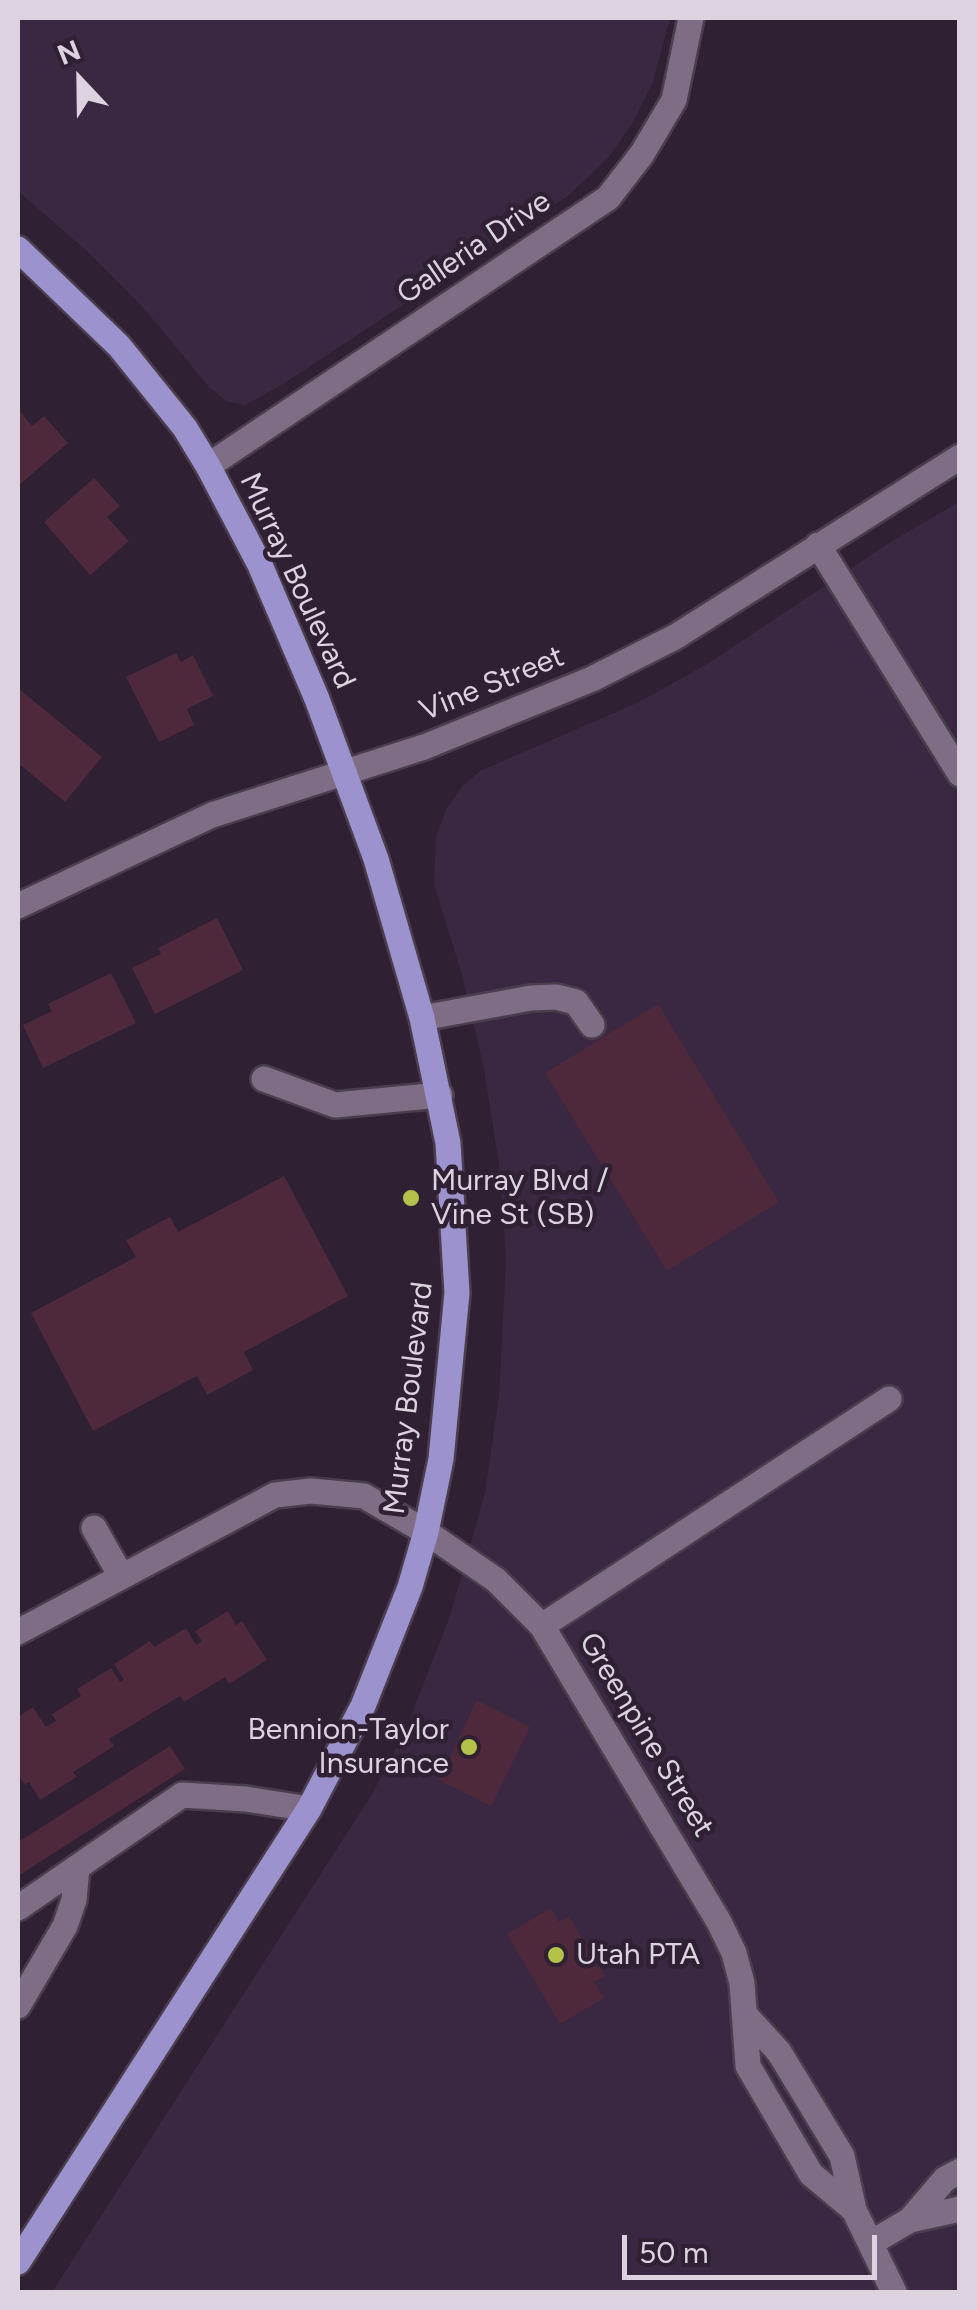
<!DOCTYPE html>
<html>
<head>
<meta charset="utf-8">
<style>
	body { margin:0 }
	#map { position:relative; width:977px; height:2310px; overflow:hidden; background:#2f2034; font-family:Figtree,sans-serif }
	canvas { display:block }
	.frame { position:absolute; inset:0; border:20px solid #ddd3e0; pointer-events:none }
	.north { position:absolute; left:30px; top:30px; width:100px; height:100px; -webkit-text-stroke:8px #2f2034; paint-order:stroke; rotate:338deg; font-size:28px; font-weight:700; line-height:40px; text-align:center; color:#ddd3e0 }
	.north::after { content:''; display:block; margin:auto; width:35px; height:45px; background:#ddd3e0; clip-path:polygon(50% 0,100% 100%,50% 72%,0 100%) }
	.scale { position:absolute; left:622px; top:2235px; width:255px; height:45px; box-sizing:border-box; border:5px solid #ddd3e0; border-top:0; padding-left:12px; font-size:30px; line-height:35px; white-space:nowrap; color:#ddd3e0; -webkit-text-stroke:8px #2f2034; paint-order:stroke }
</style>
</head>
<body>
<div id="map">
<canvas width="977" height="2310"></canvas>
<div class="frame"></div>
<div class="north">N</div>
<div class="scale">50 m</div>
</div>
<script>
const c = document.querySelector('canvas').getContext('2d');
c.lineJoin = 'round';
function fillPath(path, color) {
  c.fillStyle = color;
  c.fill(path, 'evenodd');
}
function poly(rows) {
  const path = new Path2D();
  for (const r of rows) {
    path.moveTo(r[0], r[1]);
    for (let i = 2; i < r.length; i += 2) path.lineTo(r[i], r[i + 1]);
  }
  return path;
}
function stroke(path, color, width, dash) {
  c.strokeStyle = color;
  c.lineWidth = width;
  c.lineCap = dash ? 'butt' : 'round';
  c.setLineDash(dash || []);
  c.stroke(path);
}
function label(font, color, halo, rows, align = 'center') {
  c.font = font + ' Figtree,sans-serif';
  c.lineWidth = 9;
  c.setLineDash([]);
  c.textBaseline = 'middle';
  c.strokeStyle = halo;
  c.fillStyle = color;
  for (const [text, x, y, turn = 0] of rows) {
    c.save();
    c.translate(x, y);
    c.rotate((+turn || 0) * Math.PI / 180);
    c.textAlign = isNaN(turn) ? turn : align;
    if (halo) c.strokeText(text, 0, 0);
    c.fillText(text, 0, 0);
    c.restore();
  }
}
fillPath(poly([
	[18,18,670,18,653,82,632,124,609,157,568,196,283,384,245,405,228,402,209,387,146,311,90,254,18,191],
	[959,502,959,2292,52,2292,372,1794,407,1726,450,1616,485,1493,499,1396,506,1259,499,1165,484,1069,462,975,434,884,436,836,446,810,462,786,480,771,639,702,707,664,892,541]
]), '#3a2741');
fillPath(poly([
	[18,409,32,426,44,416,68,443,18,486],
	[94,478,120,506,107,517,129,541,90,575,44,522],
	[176,653,181,662,193,655,213,696,187,709,194,725,159,742,126,677],
	[18,688,102,757,65,802,18,763],
	[217,918,243,970,155,1014,132,968,161,954,158,948],
	[111,973,136,1023,43,1068,23,1025,52,1011,48,1004],
	[658,1004,779,1202,667,1271,545,1073],
	[284,1176,348,1296,244,1352,253,1370,207,1395,197,1376,93,1431,31,1313,136,1257,126,1240,170,1217,178,1232],
	[228,1611,236,1625,242,1621,267,1660,229,1684,225,1677,184,1702,180,1696,109,1739,114,1746,73,1772,77,1777,40,1800,29,1782,25,1785,18,1773,18,1717,33,1707,46,1727,56,1721,52,1714,81,1696,77,1689,111,1668,120,1682,124,1680,114,1664,150,1641,154,1647,186,1628,196,1645,202,1641,195,1631],
	[477,1700,530,1727,491,1806,439,1780],
	[170,1746,185,1769,18,1876,18,1842],
	[551,1908,559,1922,569,1916,605,1976,594,1982,604,1998,560,2024,507,1934]
]), '#4e293c');
const minor = poly([
	[208,466,608,198,642,154,674,100,691,18],
	[818,545,960,774],
	[18,906,212,815,424,747,592,679,675,637,960,457],
	[422,1018,531,998,556,997,576,1002,592,1025],
	[264,1079,335,1105,440,1095],
	[94,1528,121,1576],
	[542,1626,889,1399],
	[18,1632,275,1495,311,1491,364,1496,426,1532,496,1580,542,1626,719,1922,734,1953,742,1983,748,2066,811,2174,854,2210],
	[18,1908,182,1795,246,1799,309,1809],
	[18,2006,65,1926,74,1900,77,1867],
	[747,2017,779,2052,842,2156,854,2210,894,2292],
	[910,2220,960,2209],
	[871,2243,910,2220,945,2179,960,2171]
]);
const major = poly([
	[18,249,119,346,185,428,208,466,260,565,317,699,376,859,422,1018,448,1143,457,1293,441,1459,426,1532,410,1587,363,1706,309,1809,18,2262]
]);
stroke(minor, '#4a3e4e', 30);
stroke(major, '#4a3e4e', 30);
stroke(minor, '#7e6d84', 25);
stroke(major, '#9c92cd', 25);
for (const [x, y, r, color] of [
	[411,1198,10,"#b5c249"],
	[469,1747,10,"#b5c249"],
	[556,1955,10,"#b5c249"]
]) {
  const dot = new Path2D();
  dot.arc(x, y, r, 0, 2 * Math.PI);
  c.fillStyle = color;
  c.fill(dot);
  stroke(dot, '#2f2034', 4);
}
label('30px', '#ddd3e0', '#2f2034', [
	["Galleria Drive",474,248,-34],
	["Murray Boulevard",297,581,65],
	["Vine Street",492,684,-22],
	["Murray Boulevard",409,1398,-83],
	["Greenpine Street",646,1735,59]
]);
label('30px', '#ddd3e0', '#2f2034', [
	["Murray Blvd /",431,1181],
	["Vine St (SB)",431,1215],
	["Bennion-Taylor",449,1730,"right"],
	["Insurance",449,1764,"right"],
	["Utah PTA",576,1955]
], 'left');
</script>
</body>
</html>
